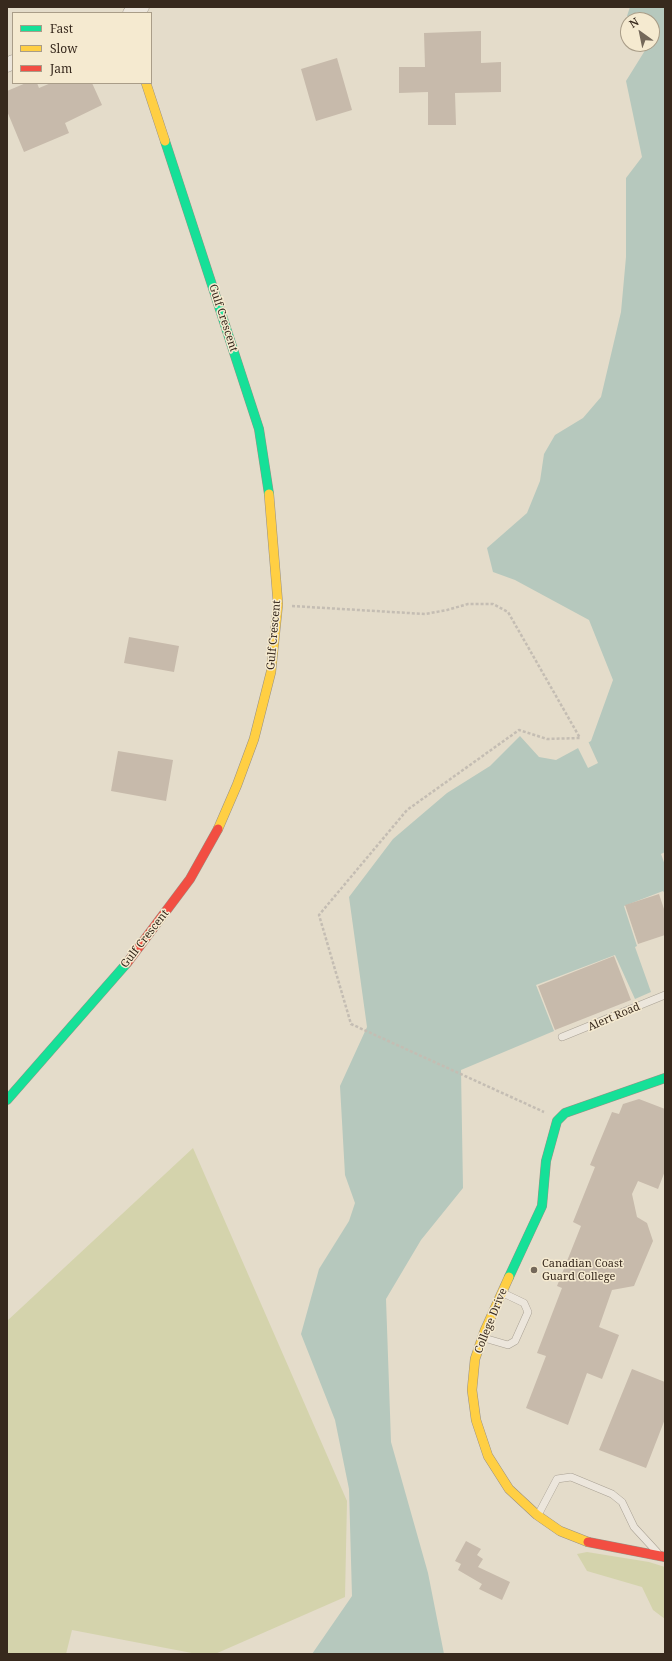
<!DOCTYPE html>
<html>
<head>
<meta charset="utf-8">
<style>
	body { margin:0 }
	#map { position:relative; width:672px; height:1661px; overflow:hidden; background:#e4dcca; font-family:"Noto Serif",serif }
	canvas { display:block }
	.frame { position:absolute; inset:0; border:8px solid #37291d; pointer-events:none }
	.legend { position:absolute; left:12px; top:12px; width:140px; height:72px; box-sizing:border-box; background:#f5ead0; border:1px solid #a99d88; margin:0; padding:5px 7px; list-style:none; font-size:12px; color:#37291d }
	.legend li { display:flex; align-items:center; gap:8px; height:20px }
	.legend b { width:20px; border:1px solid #a99d88 }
	.north { position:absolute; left:620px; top:12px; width:40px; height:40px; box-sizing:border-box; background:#f5ead0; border:1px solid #a99d88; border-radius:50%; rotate:327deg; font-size:11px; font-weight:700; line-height:16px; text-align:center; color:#37291d }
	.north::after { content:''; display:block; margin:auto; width:14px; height:18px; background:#74685a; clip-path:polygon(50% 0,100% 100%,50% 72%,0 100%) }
</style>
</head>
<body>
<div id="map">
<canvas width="672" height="1661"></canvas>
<div class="frame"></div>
<ul class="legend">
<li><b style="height:5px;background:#16e098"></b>Fast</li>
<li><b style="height:5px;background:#ffcf43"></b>Slow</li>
<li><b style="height:5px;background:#f24e42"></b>Jam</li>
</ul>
<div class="north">N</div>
</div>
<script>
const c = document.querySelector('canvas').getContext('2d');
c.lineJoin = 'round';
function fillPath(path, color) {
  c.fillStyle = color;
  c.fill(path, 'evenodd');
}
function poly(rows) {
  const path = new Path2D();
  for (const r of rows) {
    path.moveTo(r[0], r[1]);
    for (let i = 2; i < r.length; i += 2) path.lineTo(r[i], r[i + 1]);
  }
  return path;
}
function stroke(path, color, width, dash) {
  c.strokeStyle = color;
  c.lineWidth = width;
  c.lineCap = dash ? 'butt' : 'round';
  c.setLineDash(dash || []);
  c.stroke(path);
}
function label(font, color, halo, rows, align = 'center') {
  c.font = font + ' "Noto Serif",serif';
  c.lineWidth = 3;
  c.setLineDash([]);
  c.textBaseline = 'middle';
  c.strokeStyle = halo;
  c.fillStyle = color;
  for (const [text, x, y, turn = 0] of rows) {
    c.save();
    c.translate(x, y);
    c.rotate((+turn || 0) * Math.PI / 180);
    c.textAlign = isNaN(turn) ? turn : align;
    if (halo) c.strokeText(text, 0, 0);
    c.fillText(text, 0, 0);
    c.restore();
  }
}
fillPath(poly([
	[193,1148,347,1501,345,1597,215,1654,197,1654,72,1630,66,1654,7,1654,7,1321],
	[587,1552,649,1562,665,1567,665,1619,653,1610,642,1587,587,1571,577,1554]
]), '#d4d3ac');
fillPath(poly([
	[630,7,665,7,665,852,661,854,665,865,665,894,663,891,624,906,637,946,635,947,651,992,635,999,615,955,536,985,554,1031,461,1070,463,1188,421,1240,386,1299,391,1442,428,1573,444,1654,312,1654,352,1596,349,1489,335,1420,301,1334,319,1269,349,1221,355,1203,345,1175,340,1086,367,1027,349,897,393,839,447,793,490,766,520,736,539,757,556,760,591,741,613,680,589,620,515,580,493,572,487,548,527,513,540,481,544,454,555,435,583,418,601,397,621,312,626,257,626,178,642,157,626,81,649,44,652,44,652,20,630,20,627,16]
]), '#b6c8bd');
fillPath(poly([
	[588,741,598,763,588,768,577,746]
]), '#e4dcca');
fillPath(poly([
	[481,31,481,63,501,62,501,92,455,93,456,125,428,125,428,92,399,93,399,67,425,67,424,33],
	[337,58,352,110,316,121,301,69],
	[26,83,37,83,39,88,51,83,92,83,102,105,65,123,69,133,24,152,7,111,7,91],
	[129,637,179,646,174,672,124,663],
	[118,751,173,760,166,801,111,791],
	[659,894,665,912,665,935,638,944,625,905],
	[614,956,631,1000,555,1030,538,986],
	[639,1099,665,1109,665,1171,658,1189,638,1181,632,1194,637,1217,647,1223,653,1241,634,1286,612,1290,599,1327,619,1335,602,1379,587,1373,568,1425,526,1408,546,1356,537,1353,562,1288,557,1286,581,1226,573,1222,595,1167,590,1165,612,1112,619,1114,623,1104],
	[632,1369,665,1382,665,1419,646,1468,599,1450],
	[466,1541,481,1549,477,1555,483,1559,478,1567,510,1582,502,1600,479,1589,482,1584,458,1570,461,1564,455,1561]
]), '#c7baab');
const lane = poly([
	[562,1037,665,995],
	[484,1338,508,1345,515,1341,528,1312,524,1303,503,1293],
	[538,1515,557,1479,571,1477,612,1494,622,1502,634,1527,657,1552]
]);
const street = poly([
	[130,13,142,7],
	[7,65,13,62]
]);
const fast = poly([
	[165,141,259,429,269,494],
	[7,1100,127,963],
	[509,1277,542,1206,546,1161,557,1121,565,1113,665,1078]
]);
const slow = poly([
	[146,83,165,141],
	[218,829,237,785,254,739,271,672,278,604,269,494],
	[509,1277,485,1330,475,1359,472,1390,476,1420,488,1456,509,1489,537,1515,560,1531,588,1542]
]);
const jam = poly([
	[127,963,190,879,218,829],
	[588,1542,665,1557]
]);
stroke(lane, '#a9a194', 8);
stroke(street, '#a9a194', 15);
stroke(fast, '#989084', 10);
stroke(slow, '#989084', 10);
stroke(jam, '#989084', 10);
stroke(poly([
	[292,606,425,614,447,610,468,604,493,604,508,612,580,738,547,739,519,730,407,810,319,915,351,1024,544,1112]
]), '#c4bdb3', 2.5, [3, 2]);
stroke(lane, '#ece6dc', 7);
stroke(street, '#ece6dc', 14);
stroke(fast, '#16e098', 9);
stroke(slow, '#ffcf43', 9);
stroke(jam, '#f24e42', 9);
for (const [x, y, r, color] of [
	[534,1270,4,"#74685a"]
]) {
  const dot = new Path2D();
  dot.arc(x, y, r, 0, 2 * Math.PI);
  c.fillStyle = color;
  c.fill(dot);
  stroke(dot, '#f5ead0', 1.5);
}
label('11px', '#37291d', '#f5ead0', [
	["Gulf Crescent",223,318,72],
	["Gulf Crescent",274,635,-85],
	["Gulf Crescent",145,939,-52],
	["Alert Road",614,1017,-23],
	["College Drive",491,1321,-68]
]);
label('11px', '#37291d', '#f5ead0', [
	["Canadian Coast",542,1264],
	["Guard College",542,1277]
], 'left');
</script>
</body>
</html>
